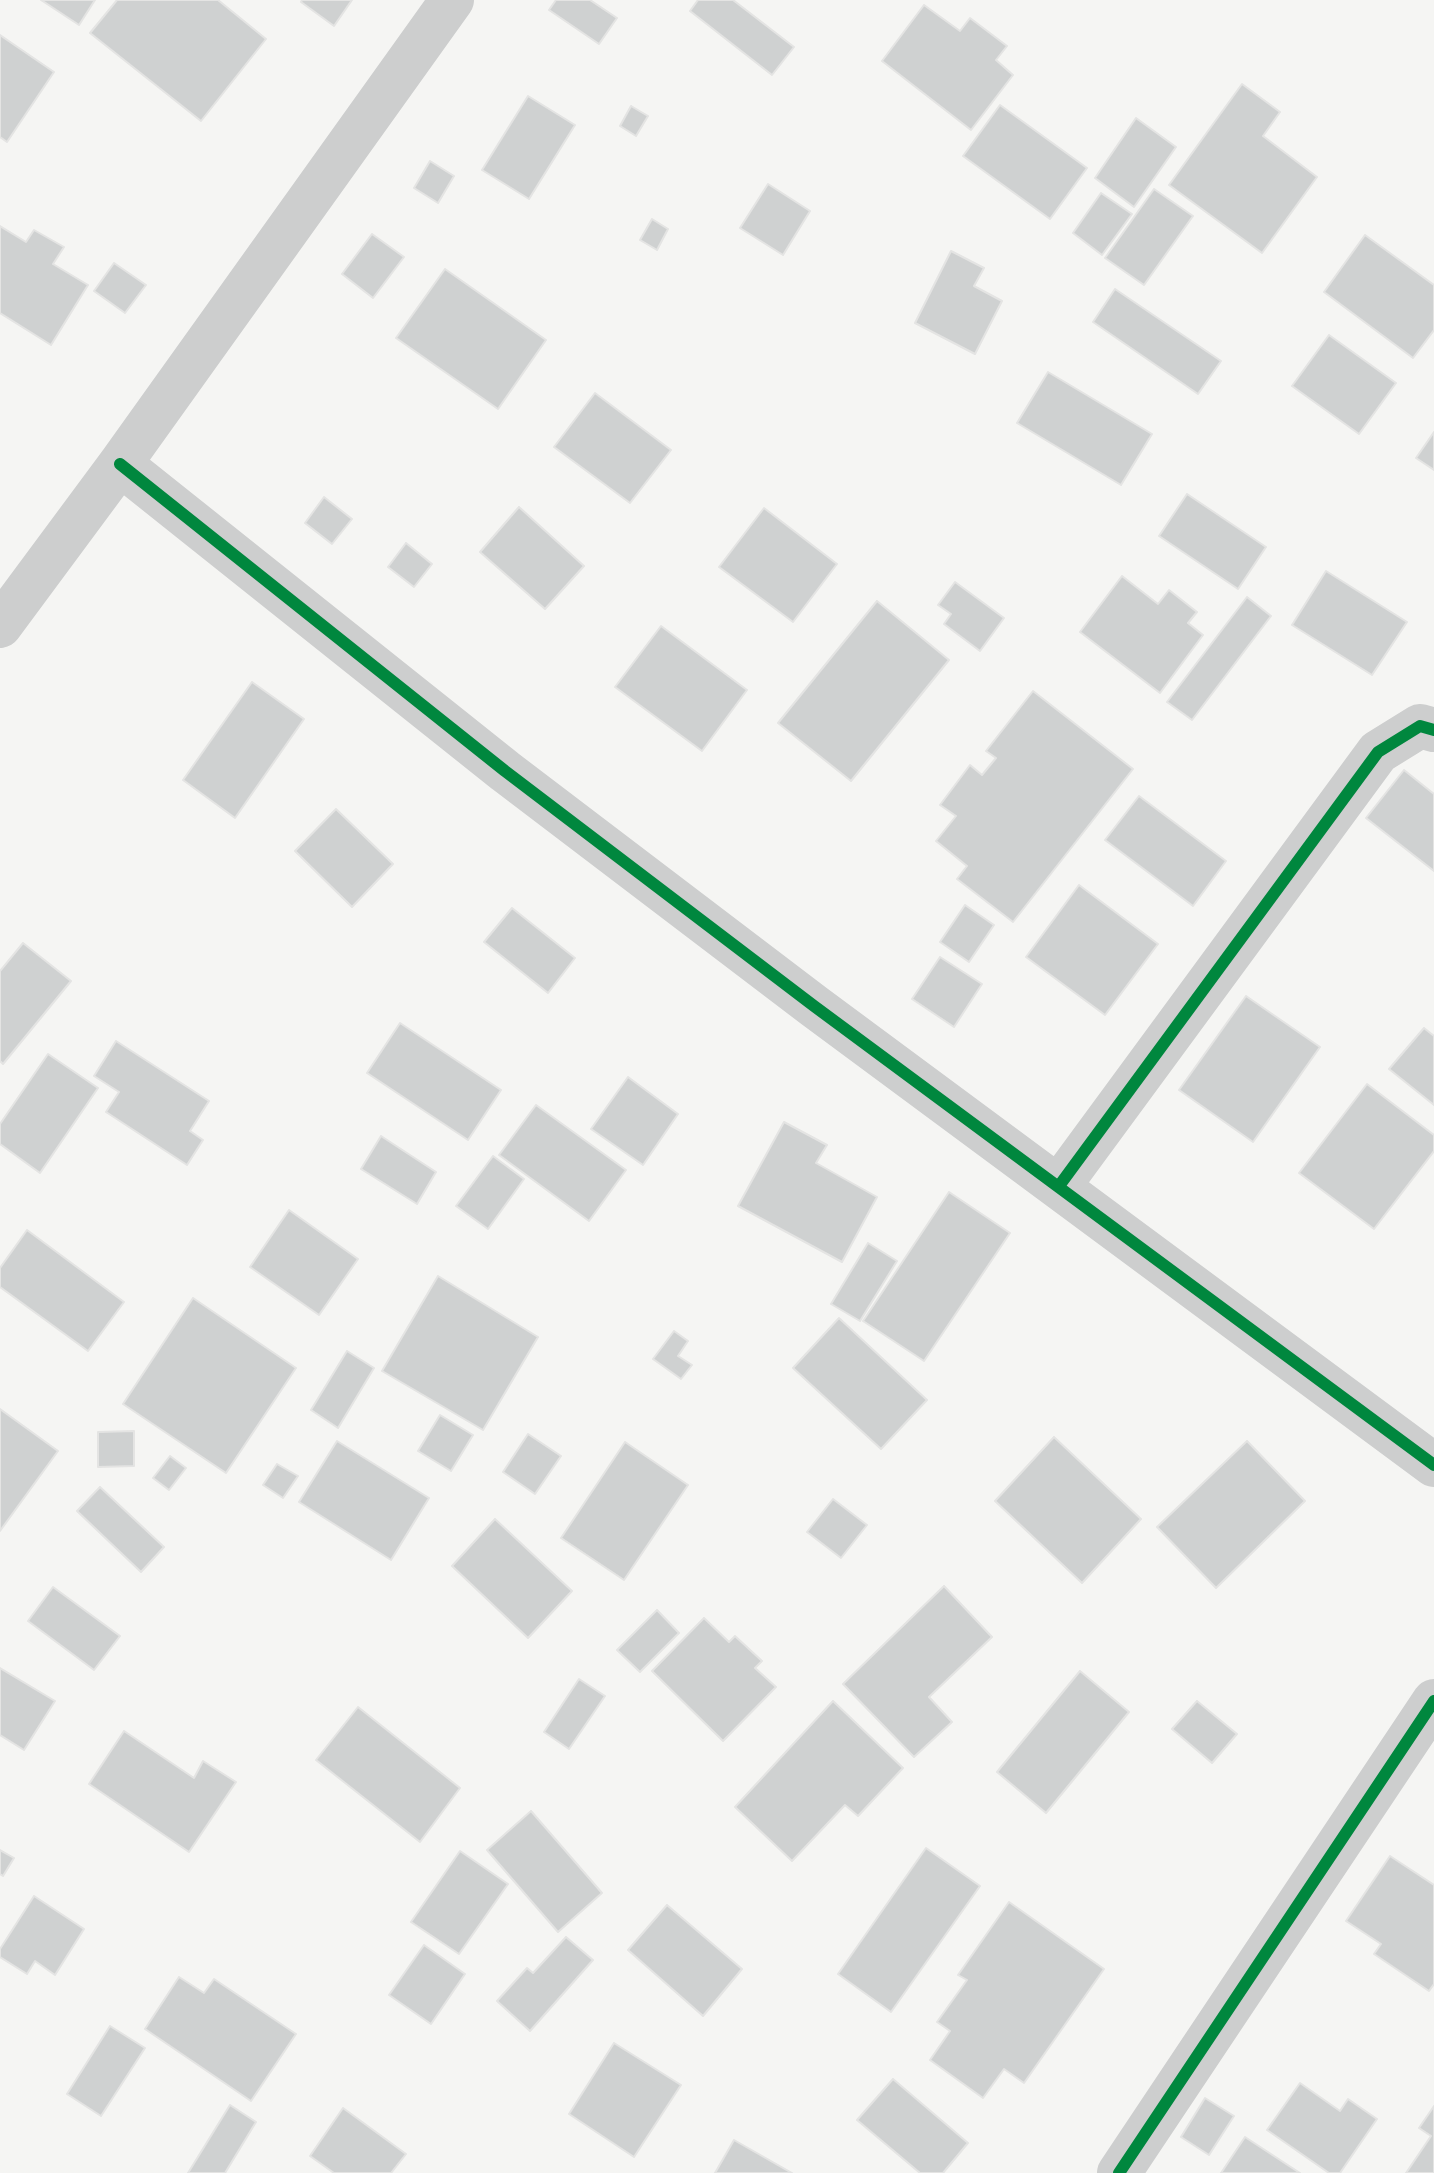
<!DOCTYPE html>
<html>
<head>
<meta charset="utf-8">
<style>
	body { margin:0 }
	canvas { display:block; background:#f5f5f3 }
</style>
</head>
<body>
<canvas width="1434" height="2173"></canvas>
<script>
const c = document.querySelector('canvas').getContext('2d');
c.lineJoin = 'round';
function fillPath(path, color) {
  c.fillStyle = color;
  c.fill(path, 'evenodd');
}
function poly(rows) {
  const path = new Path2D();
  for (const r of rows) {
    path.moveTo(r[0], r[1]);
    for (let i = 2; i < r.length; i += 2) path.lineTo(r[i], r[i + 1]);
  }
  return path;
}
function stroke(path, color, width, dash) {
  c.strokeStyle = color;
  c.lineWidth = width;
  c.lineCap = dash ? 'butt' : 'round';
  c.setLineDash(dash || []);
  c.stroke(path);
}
const building = poly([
	[41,0,95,0,79,25,41,0],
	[117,0,218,0,266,39,201,121,90,33,117,0],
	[302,0,352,0,334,26,301,2,302,0],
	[556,0,590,0,617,18,599,44,549,10,556,0],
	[698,0,733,0,794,47,772,75,690,11,698,0],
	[924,5,960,31,970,18,1007,46,996,60,1013,75,971,130,882,61,924,5],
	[0,35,54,72,7,142,0,137,0,35],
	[1242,84,1280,112,1263,136,1317,177,1262,253,1169,185,1242,84],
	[528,96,575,125,529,199,482,170,528,96],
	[1000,105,1087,168,1050,219,963,156,1000,105],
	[631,106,648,116,636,136,620,126,631,106],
	[1136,118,1176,147,1134,207,1095,178,1136,118],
	[430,161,454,176,438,203,414,188,430,161],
	[768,184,810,211,783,255,740,228,768,184],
	[1154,189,1193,216,1144,285,1105,258,1154,189],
	[1101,193,1132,214,1102,255,1073,233,1101,193],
	[652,219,668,229,657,250,640,240,652,219],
	[0,226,26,242,34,230,64,247,53,264,88,285,51,345,0,313,0,226],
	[372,234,404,257,373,298,342,274,372,234],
	[1365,235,1434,285,1434,330,1413,358,1324,292,1365,235],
	[951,251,984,268,974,286,1002,301,975,354,915,323,951,251],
	[114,263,146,285,125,313,94,291,114,263],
	[445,269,546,340,498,409,396,338,445,269],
	[1115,289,1221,361,1198,394,1093,322,1115,289],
	[1329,335,1396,383,1359,434,1292,386,1329,335],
	[1048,372,1152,434,1121,485,1017,423,1048,372],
	[595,393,671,450,630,503,554,447,595,393],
	[1434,432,1434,470,1416,458,1434,432],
	[1187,494,1266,547,1238,589,1159,536,1187,494],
	[324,497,352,519,332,544,305,523,324,497],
	[519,507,584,566,545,609,480,552,519,507],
	[764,508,837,564,793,622,719,567,764,508],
	[406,543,432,564,414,587,388,567,406,543],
	[1326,571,1407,622,1372,675,1292,625,1326,571],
	[1122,576,1158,604,1169,590,1197,612,1188,623,1203,635,1160,693,1080,632,1122,576],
	[955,582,1004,618,980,651,944,624,951,614,938,605,955,582],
	[1247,597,1271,616,1192,720,1167,702,1247,597],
	[877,601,949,660,851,781,778,723,877,601],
	[661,626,747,690,702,751,615,687,661,626],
	[252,682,304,719,235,818,183,780,252,682],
	[1033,691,1133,769,1013,922,957,879,967,866,936,841,956,816,940,805,970,765,982,775,996,758,986,751,1033,691],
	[1404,770,1434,794,1434,871,1366,818,1404,770],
	[1139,796,1226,861,1193,906,1105,840,1139,796],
	[336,809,393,864,352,907,295,851,336,809],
	[1079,885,1158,944,1105,1015,1026,957,1079,885],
	[965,905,994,925,969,962,940,942,965,905],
	[512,908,575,958,548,993,484,942,512,908],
	[23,943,71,981,3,1064,0,1061,0,971,23,943],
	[940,957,982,984,954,1027,912,999,940,957],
	[1246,996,1320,1047,1253,1142,1179,1090,1246,996],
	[400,1023,501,1090,468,1140,367,1073,400,1023],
	[1424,1028,1434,1036,1434,1105,1389,1069,1424,1028],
	[116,1041,209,1101,190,1131,203,1140,187,1165,106,1112,119,1092,94,1076,116,1041],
	[48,1054,98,1088,40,1173,0,1144,0,1124,48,1054],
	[628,1077,678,1114,643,1165,591,1129,628,1077],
	[1367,1084,1434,1135,1434,1151,1374,1229,1299,1173,1367,1084],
	[536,1105,626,1170,589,1221,499,1155,536,1105],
	[784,1122,827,1145,816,1163,877,1197,842,1262,738,1206,784,1122],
	[381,1136,436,1172,417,1204,361,1169,381,1136],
	[493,1156,524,1179,488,1229,456,1206,493,1156],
	[949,1192,1010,1233,924,1361,863,1321,949,1192],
	[289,1210,358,1259,319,1315,250,1267,289,1210],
	[27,1230,124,1302,88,1351,0,1287,0,1268,27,1230],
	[868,1243,897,1261,860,1321,831,1304,868,1243],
	[438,1276,538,1337,483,1430,382,1371,438,1276],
	[193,1298,296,1368,226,1473,123,1404,193,1298],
	[839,1318,927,1400,881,1449,793,1368,839,1318],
	[674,1331,688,1341,678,1356,692,1365,681,1379,653,1359,674,1331],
	[347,1351,374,1368,338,1428,311,1410,347,1351],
	[0,1409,58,1451,0,1531,0,1409],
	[440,1415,473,1435,451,1471,418,1451,440,1415],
	[134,1431,134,1466,98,1467,98,1432,134,1431],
	[528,1434,561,1456,535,1494,503,1472,528,1434],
	[1054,1437,1141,1519,1082,1583,995,1501,1054,1437],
	[337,1441,429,1498,391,1560,299,1502,337,1441],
	[1247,1441,1305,1501,1216,1588,1157,1527,1247,1441],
	[625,1442,688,1485,624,1580,561,1538,625,1442],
	[170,1456,186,1468,169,1490,153,1478,170,1456],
	[277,1464,298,1476,283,1498,263,1485,277,1464],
	[100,1487,164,1547,141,1572,77,1511,100,1487],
	[833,1499,867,1525,841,1558,807,1532,833,1499],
	[495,1519,572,1591,528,1638,452,1566,495,1519],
	[944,1586,992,1637,929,1697,952,1722,914,1757,843,1684,944,1586],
	[53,1587,120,1636,94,1670,28,1621,53,1587],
	[657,1610,679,1633,640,1672,617,1650,657,1610],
	[704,1618,729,1642,735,1636,762,1661,755,1668,776,1687,723,1741,652,1671,704,1618],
	[0,1668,55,1701,24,1750,0,1735,0,1668],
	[1080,1671,1129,1712,1046,1813,997,1772,1080,1671],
	[579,1679,605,1696,569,1749,544,1732,579,1679],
	[833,1701,903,1768,858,1816,845,1805,792,1861,735,1807,833,1701],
	[1197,1701,1237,1734,1212,1763,1172,1729,1197,1701],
	[358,1707,460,1788,420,1842,316,1760,358,1707],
	[124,1731,194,1778,203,1761,236,1782,189,1852,89,1784,124,1731],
	[531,1811,602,1893,558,1932,487,1850,531,1811],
	[926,1848,980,1886,891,2012,838,1974,926,1848],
	[0,1850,14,1858,3,1876,0,1874,0,1850],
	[460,1851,508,1884,459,1954,411,1922,460,1851],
	[1390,1856,1434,1885,1434,1984,1429,1991,1374,1954,1381,1944,1346,1921,1390,1856],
	[34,1896,84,1929,55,1975,35,1961,27,1974,0,1957,0,1949,34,1896],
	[1009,1902,1104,1969,1024,2083,1004,2069,983,2098,930,2060,950,2031,937,2022,967,1980,958,1975,1009,1902],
	[667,1905,742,1969,703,2016,628,1950,667,1905],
	[566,1937,593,1960,530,2031,497,2001,527,1968,533,1973,566,1937],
	[424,1945,465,1974,431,2024,389,1995,424,1945],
	[179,1977,204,1993,214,1979,296,2034,251,2101,145,2029,179,1977],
	[110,2026,145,2048,101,2116,67,2094,110,2026],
	[614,2043,681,2085,634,2157,569,2114,614,2043],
	[893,2079,968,2143,943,2173,920,2173,857,2120,893,2079],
	[1300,2083,1340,2111,1348,2099,1377,2119,1340,2173,1329,2173,1267,2130,1300,2083],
	[1205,2098,1234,2116,1209,2155,1181,2137,1205,2098],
	[230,2105,256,2122,225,2173,188,2173,230,2105],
	[1434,2106,1434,2173,1406,2173,1431,2136,1419,2128,1434,2106],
	[343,2108,406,2154,391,2173,334,2173,310,2156,343,2108],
	[1245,2137,1300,2173,1221,2173,1245,2137],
	[734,2140,792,2173,715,2173,734,2140]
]);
fillPath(building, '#cfd1d1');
stroke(building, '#e4e4e3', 2);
stroke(poly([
	[120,464,505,771,814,1006,1434,1465],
	[0,626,120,464,452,0],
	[1059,1186,1378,752,1420,726,1434,730],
	[1119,2173,1434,1701]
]), '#cdcece', 44);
stroke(poly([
	[120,464,505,771,814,1006,1434,1465],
	[1059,1186,1378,752,1420,726,1434,730],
	[1119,2173,1434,1701]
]), '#00873e', 12);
</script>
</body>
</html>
